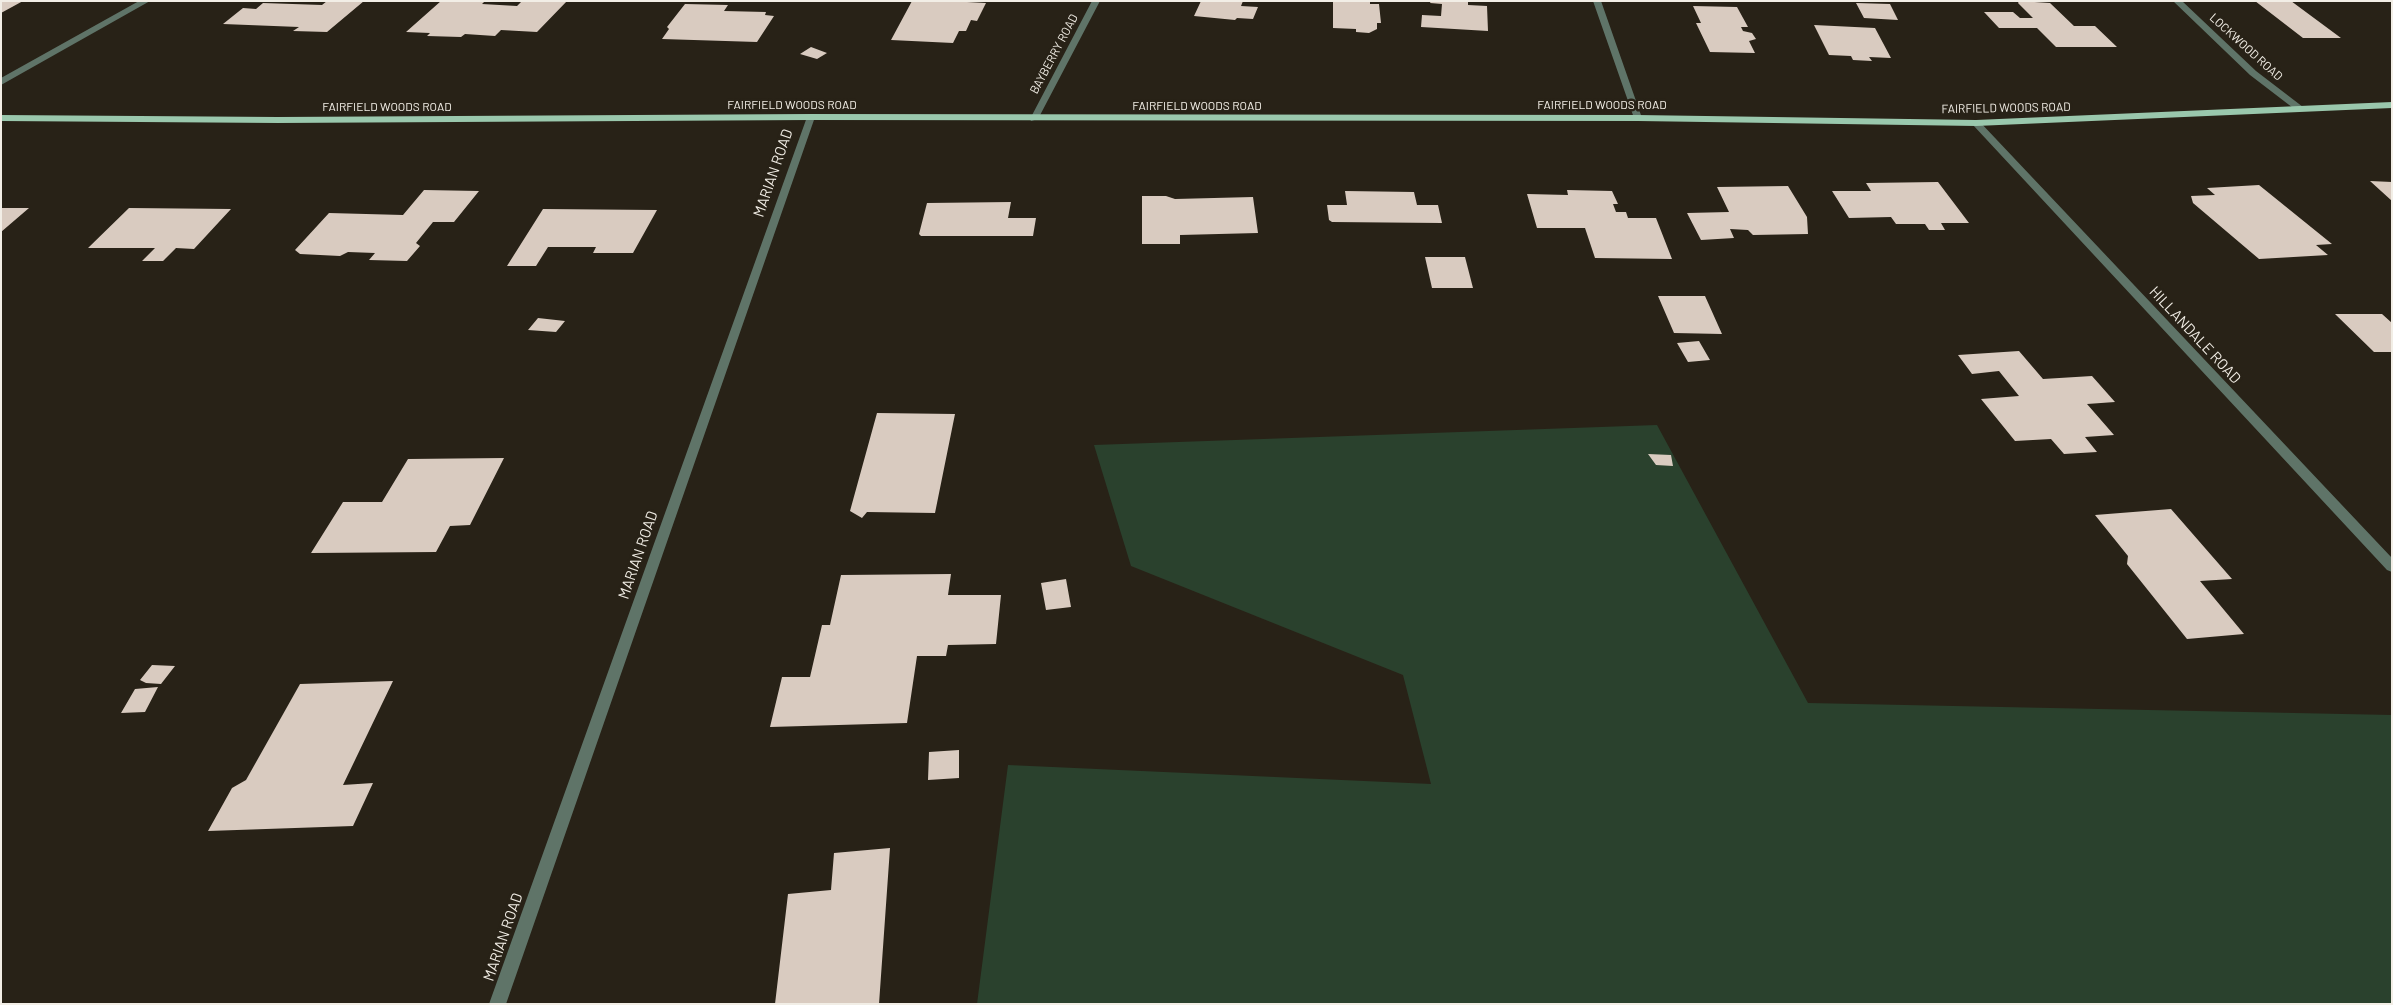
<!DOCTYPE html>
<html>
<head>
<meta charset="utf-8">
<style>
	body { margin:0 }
	#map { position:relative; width:2393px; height:1005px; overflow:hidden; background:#282217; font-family:Barlow,sans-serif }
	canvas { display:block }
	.frame { position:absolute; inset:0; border:2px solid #f2eee6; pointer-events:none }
</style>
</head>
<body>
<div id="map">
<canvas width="2393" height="1005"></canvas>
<div class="frame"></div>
</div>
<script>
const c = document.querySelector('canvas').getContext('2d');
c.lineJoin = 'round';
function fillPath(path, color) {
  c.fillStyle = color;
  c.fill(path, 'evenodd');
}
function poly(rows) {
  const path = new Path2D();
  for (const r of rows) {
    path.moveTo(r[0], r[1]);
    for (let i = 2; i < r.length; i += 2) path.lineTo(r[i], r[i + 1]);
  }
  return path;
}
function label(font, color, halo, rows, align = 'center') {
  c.font = font + ' Barlow,sans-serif';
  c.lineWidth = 5;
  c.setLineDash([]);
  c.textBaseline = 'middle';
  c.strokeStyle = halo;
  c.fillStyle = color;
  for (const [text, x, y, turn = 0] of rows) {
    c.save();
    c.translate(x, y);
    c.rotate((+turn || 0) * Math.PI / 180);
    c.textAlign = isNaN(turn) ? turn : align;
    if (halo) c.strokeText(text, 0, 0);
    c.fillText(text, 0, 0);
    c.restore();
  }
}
fillPath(poly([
	[1657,425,1808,703,2392,715,2392,1004,977,1004,1008,765,1431,784,1403,675,1131,566,1094,445]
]), '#2a412d');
fillPath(poly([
	[1,1,23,1,1,13],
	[327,1,364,1,327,32,293,31,299,27,223,24,243,8,256,9,263,3,322,5],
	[441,1,485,1,482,4,517,6,522,1,567,1,537,32,501,30,495,36,465,34,461,37,427,36,430,33,406,32],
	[912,1,948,1,986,3,977,21,971,20,966,31,959,31,953,43,891,40],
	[1201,1,1243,1,1241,6,1258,7,1253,19,1237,18,1235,20,1194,16],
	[1333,1,1370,1,1370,4,1379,4,1381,23,1377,23,1377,29,1369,33,1356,32,1356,29,1333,28],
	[1431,1,1468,1,1468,5,1487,6,1488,31,1421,27,1422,15,1441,16,1442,4,1430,3],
	[2019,1,2050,3,2074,26,2095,26,2117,47,2056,47,2037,28,1999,28,1984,12,2013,12,2020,18,2033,18,2018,3],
	[2255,1,2291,1,2341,38,2303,38],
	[1856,3,1890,4,1898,20,1864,18],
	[685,4,728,5,724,11,766,12,765,15,774,16,757,42,662,39,669,29,667,27],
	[1693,6,1737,7,1748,27,1741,27,1743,31,1752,33,1756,39,1749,41,1755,53,1710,52,1696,23,1701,23],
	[1814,25,1875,28,1891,58,1869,57,1872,61,1853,60,1851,56,1829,55],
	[811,47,827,53,817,59,800,54],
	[2370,181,2392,182,2392,201],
	[1938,182,1969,223,1941,223,1945,230,1929,230,1925,224,1896,224,1891,217,1849,218,1832,191,1871,191,1866,183],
	[2259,185,2332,244,2316,245,2328,255,2259,259,2193,203,2191,196,2215,195,2207,188],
	[1788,186,1807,217,1808,234,1753,235,1748,230,1730,229,1734,238,1701,240,1687,213,1729,212,1717,187],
	[424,190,479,191,454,222,433,222,416,243,420,246,407,261,369,260,375,253,348,252,340,256,300,254,295,250,329,213,403,215],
	[1567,190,1612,191,1618,204,1613,204,1616,212,1626,212,1628,218,1656,218,1672,259,1595,258,1585,228,1537,228,1527,194,1568,195],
	[1345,191,1414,192,1417,205,1438,205,1442,223,1332,222,1329,220,1327,205,1347,205],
	[1142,196,1166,196,1175,199,1253,197,1258,233,1180,235,1180,244,1142,244],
	[1011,202,1008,218,1036,218,1033,236,921,236,919,234,927,203],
	[1,208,29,208,1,232],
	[129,208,231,209,194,249,176,248,163,261,142,261,155,248,88,248],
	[543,209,657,210,633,253,593,253,596,247,548,247,536,266,507,266],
	[1425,257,1465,257,1473,288,1432,288],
	[1658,296,1705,296,1722,334,1674,333],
	[2335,314,2382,314,2392,323,2392,352,2374,352],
	[538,318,565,321,556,332,528,330],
	[1699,341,1710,360,1688,362,1677,343],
	[2019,351,2043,379,2092,376,2115,402,2087,404,2114,435,2085,437,2097,452,2064,454,2051,439,2015,441,1981,399,2019,396,1999,371,1972,374,1958,355],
	[877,413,955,414,935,513,867,512,862,518,850,511],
	[1648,454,1671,455,1673,466,1656,465],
	[504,458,470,525,450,526,436,552,311,553,343,502,382,502,408,459],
	[2171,509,2232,579,2200,581,2244,634,2187,639,2127,564,2128,556,2095,515],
	[951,574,948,595,1001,595,996,644,948,645,946,656,917,656,907,723,770,727,782,677,810,677,822,625,830,625,841,575],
	[1066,579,1071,607,1046,610,1041,583],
	[152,665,175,666,161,684,146,683,140,680],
	[393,681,343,785,373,783,353,826,208,831,232,788,246,780,300,684],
	[158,687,145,712,121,713,135,689],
	[959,750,959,778,928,780,929,752],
	[890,848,879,1004,775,1004,788,894,831,890,834,853]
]), '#d9cbc0');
fillPath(poly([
	[139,1,150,1,1,85,1,78,139,1],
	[1092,1,1100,1,1038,119,1031,121,1030,119,1092,1],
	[1593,1,1601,1,1642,118,1641,120,1634,118,1593,1],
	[2173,1,2182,1,2256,71,2303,107,2303,111,2297,111,2250,75,2173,1],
	[811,114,815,117,506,1004,489,1004,807,117,811,114],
	[1976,120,1979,121,2392,558,2392,572,2387,570,1973,125,1972,123,1976,120]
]), '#5f7468');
fillPath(poly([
	[2392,102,2392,108,1976,126,1638,121,811,120,278,123,1,121,1,115,278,117,811,114,1638,115,1976,120,2392,102]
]), '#9ac8ad');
label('12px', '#f2eee6', '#282217', [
	["LOCKWOOD ROAD",2246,47,42],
	["BAYBERRY ROAD",1054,54,-62],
	["FAIRFIELD WOODS ROAD",792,105],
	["FAIRFIELD WOODS ROAD",1602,105],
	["FAIRFIELD WOODS ROAD",1197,106],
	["FAIRFIELD WOODS ROAD",387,107],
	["FAIRFIELD WOODS ROAD",2006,108,-1]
]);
label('15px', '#f2eee6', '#282217', [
	["MARIAN ROAD",773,173,-71],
	["HILLANDALE ROAD",2195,335,47],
	["MARIAN ROAD",638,555,-71],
	["MARIAN ROAD",503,937,-71]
]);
</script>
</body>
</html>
